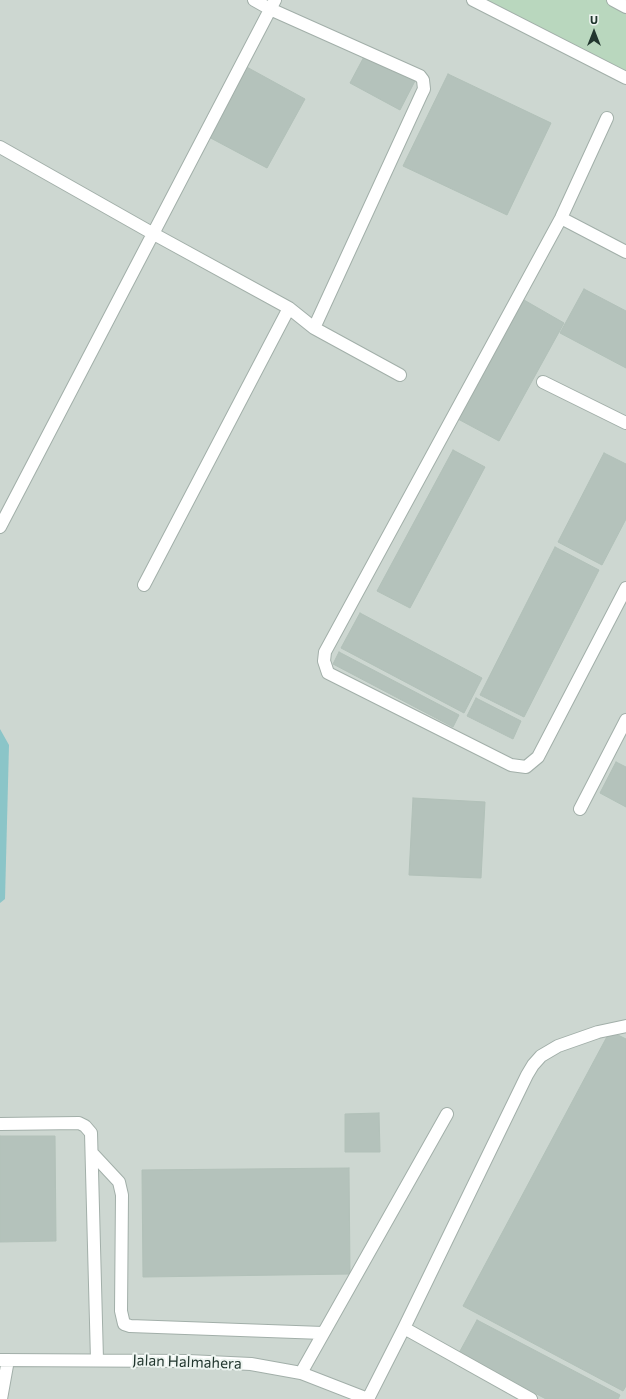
<!DOCTYPE html>
<html>
<head>
<meta charset="utf-8">
<style>
	body { margin:0 }
	#map { position:relative; width:626px; height:1399px; overflow:hidden; background:#dee8e3; font-family:Commissioner,sans-serif }
	canvas { display:block }
	.north { position:absolute; left:574px; top:12px; width:40px; height:40px; -webkit-text-stroke:3px #eef5f1; paint-order:stroke; rotate:0deg; font-size:11px; font-weight:700; line-height:16px; text-align:center; color:#21362e }
	.north::after { content:''; display:block; margin:auto; width:14px; height:18px; background:#21362e; clip-path:polygon(50% 0,100% 100%,50% 72%,0 100%) }
</style>
</head>
<body>
<div id="map">
<canvas width="626" height="1399"></canvas>
<div class="north">U</div>
</div>
<script>
const c = document.querySelector('canvas').getContext('2d');
c.lineJoin = 'round';
function fillPath(path, color) {
  c.fillStyle = color;
  c.fill(path, 'evenodd');
}
function poly(rows) {
  const path = new Path2D();
  for (const r of rows) {
    path.moveTo(r[0], r[1]);
    for (let i = 2; i < r.length; i += 2) path.lineTo(r[i], r[i + 1]);
  }
  return path;
}
function stroke(path, color, width, dash) {
  c.strokeStyle = color;
  c.lineWidth = width;
  c.lineCap = dash ? 'butt' : 'round';
  c.setLineDash(dash || []);
  c.stroke(path);
}
function label(font, color, halo, rows, align = 'center') {
  c.font = font + ' Commissioner,sans-serif';
  c.lineWidth = 4;
  c.setLineDash([]);
  c.textBaseline = 'middle';
  c.strokeStyle = halo;
  c.fillStyle = color;
  for (const [text, x, y, turn = 0] of rows) {
    c.save();
    c.translate(x, y);
    c.rotate((+turn || 0) * Math.PI / 180);
    c.textAlign = isNaN(turn) ? turn : align;
    if (halo) c.strokeText(text, 0, 0);
    c.fillText(text, 0, 0);
    c.restore();
  }
}
fillPath(poly([
	[0,0,626,0,626,1399,0,1399]
]), '#cdd7d1');
fillPath(poly([
	[471,0,613,0,626,7,626,80]
]), '#b9d7be');
fillPath(poly([
	[0,729,9,745,5,899,0,903]
]), '#8bc5c8');
const building = poly([
	[366,53,416,79,400,110,350,83,366,53],
	[243,65,305,99,267,168,205,135,243,65],
	[448,74,551,123,507,215,403,166,448,74],
	[584,289,626,311,626,368,560,333,584,289],
	[524,300,564,323,499,441,458,419,524,300],
	[453,450,485,467,410,608,377,591,453,450],
	[604,453,626,464,626,519,602,565,558,542,604,453],
	[555,547,599,570,524,717,480,695,555,547],
	[360,613,482,678,464,713,341,648,360,613],
	[339,652,459,715,453,727,333,664,339,652],
	[476,698,521,721,513,739,467,716,476,698],
	[616,762,626,767,626,807,600,793,616,762],
	[413,798,485,802,481,878,409,875,413,798],
	[610,1031,626,1039,626,1386,623,1391,463,1306,610,1031],
	[379,1113,380,1152,345,1152,345,1114,379,1113],
	[0,1136,55,1136,56,1241,0,1242,0,1136],
	[349,1168,350,1274,143,1277,142,1170,349,1168],
	[477,1320,620,1395,618,1399,546,1399,459,1353,477,1320]
]);
fillPath(building, '#b4c2bb');
stroke(building, '#b2c1b9', 1);
const minor = poly([
	[254,0,270,9,420,76,423,80,424,89,422,93,314,328],
	[473,0,626,78],
	[613,0,626,7],
	[607,118,561,218,325,652,324,661,328,673,511,765,526,767,538,757,626,588],
	[0,147,152,233,289,308,314,328,400,375],
	[561,218,626,252],
	[543,382,626,423],
	[0,527,275,0],
	[144,585,289,308],
	[580,809,626,720],
	[0,1124,79,1123,85,1126,91,1133,97,1360],
	[92,1153,119,1182,122,1195,121,1311,124,1324,130,1326,323,1333],
	[404,1328,531,1399],
	[0,1360,188,1361,251,1364,301,1373,368,1399],
	[301,1373,447,1114],
	[1,1399,8,1360],
	[368,1399,404,1328,527,1075,533,1065,541,1056,558,1046,598,1032,626,1026]
]);
stroke(minor, '#a2afa9', 14);
stroke(minor, '#fff', 12);
label('15px', '#21362e', '#eef5f1', [
	["Jalan Halmahera",187,1362,2]
]);
</script>
</body>
</html>
